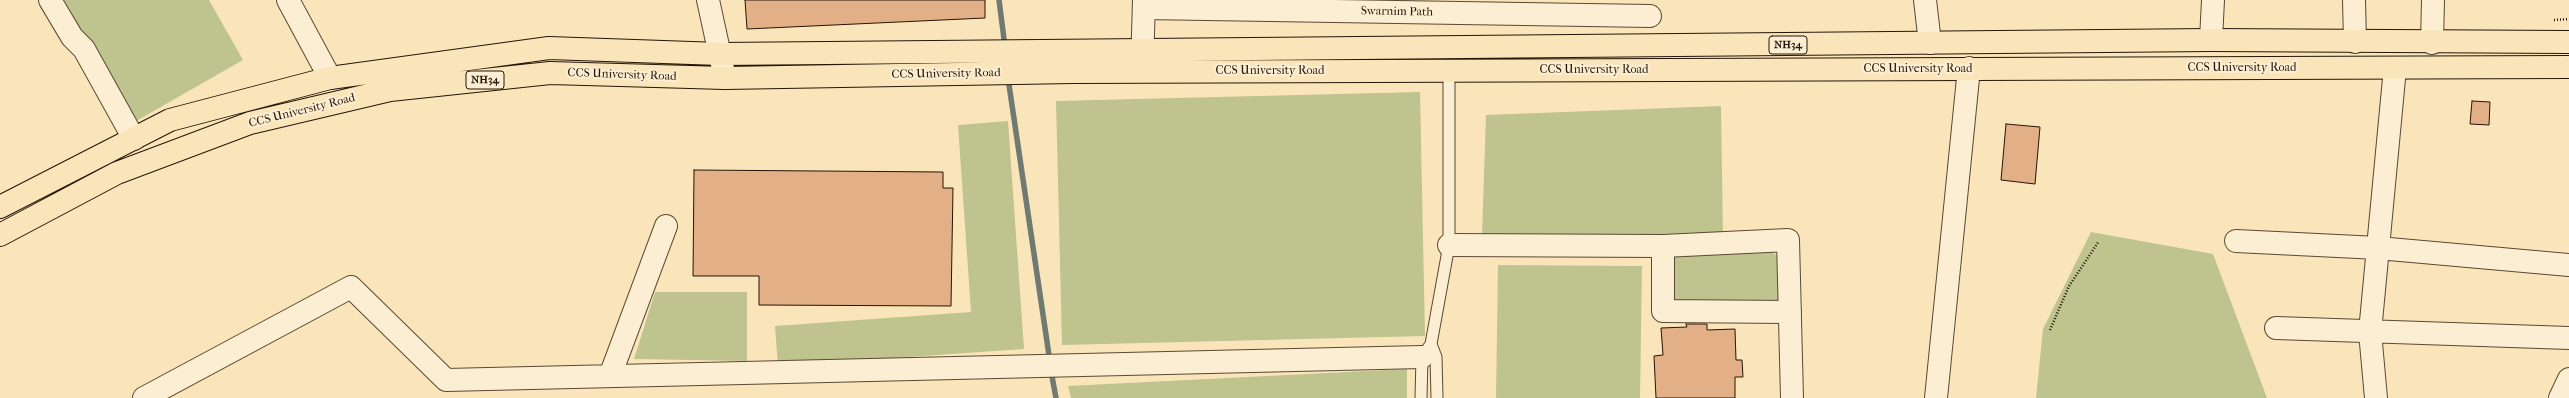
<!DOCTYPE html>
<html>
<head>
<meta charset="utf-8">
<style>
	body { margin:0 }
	canvas { display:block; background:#f9e5b9 }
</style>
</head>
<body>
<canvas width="2569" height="398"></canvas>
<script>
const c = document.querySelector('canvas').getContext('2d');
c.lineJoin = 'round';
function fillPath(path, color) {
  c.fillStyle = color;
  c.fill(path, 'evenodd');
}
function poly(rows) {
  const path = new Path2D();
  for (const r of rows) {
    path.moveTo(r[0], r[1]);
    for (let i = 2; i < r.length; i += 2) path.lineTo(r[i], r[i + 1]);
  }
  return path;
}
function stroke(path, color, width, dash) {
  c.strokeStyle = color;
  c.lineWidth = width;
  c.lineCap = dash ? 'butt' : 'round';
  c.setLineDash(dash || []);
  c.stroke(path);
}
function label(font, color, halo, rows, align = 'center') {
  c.font = font + ' "IM FELL French Canon",serif';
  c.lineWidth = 4;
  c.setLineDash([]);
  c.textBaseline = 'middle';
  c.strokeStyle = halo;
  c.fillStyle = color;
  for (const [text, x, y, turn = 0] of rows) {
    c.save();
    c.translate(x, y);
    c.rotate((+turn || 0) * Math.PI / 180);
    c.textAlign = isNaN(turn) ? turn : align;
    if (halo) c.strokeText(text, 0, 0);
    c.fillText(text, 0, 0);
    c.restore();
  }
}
fillPath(poly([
	[62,0,209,0,243,60,131,124],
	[1420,92,1425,336,1062,345,1056,101],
	[1721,106,1723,238,1482,236,1486,115],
	[1008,121,1024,349,778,366,775,326,971,312,958,125],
	[2091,232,2213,254,2267,398,2036,398,2043,329],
	[1770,251,1779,257,1781,299,1777,305,1675,303,1671,299,1670,252],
	[1498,265,1642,266,1640,398,1496,398],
	[655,292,747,292,747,361,634,359],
	[1407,369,1407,398,1071,398,1068,386]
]), '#bfc48e');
stroke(poly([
	[999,0,1005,47],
	[1008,78,1050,362],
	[1051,371,1056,398]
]), '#717973', 5.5);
const building = poly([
	[745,0,985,0,985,18,747,29,745,0],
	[2472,101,2490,102,2489,125,2470,124,2472,101],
	[2006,124,2040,127,2035,184,2001,180,2006,124],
	[694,170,943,172,943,188,953,188,951,306,759,305,759,276,693,276,694,170],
	[1686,324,1707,324,1707,330,1735,329,1736,360,1742,360,1743,377,1735,377,1735,398,1656,398,1654,356,1663,355,1661,328,1687,327,1686,324]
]);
fillPath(building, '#e2af86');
stroke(building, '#251508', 1);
const service = poly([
	[1431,344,1436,357,1437,398],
	[1421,398,1422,357,1431,344,1449,245,1449,71]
]);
const minor = poly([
	[50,0,72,37,84,49,134,139],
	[288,0,330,78],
	[1925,0,1930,43],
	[2354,0,2355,42],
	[1144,8,1650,16],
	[2211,40,2213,0],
	[2432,43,2433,0],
	[1142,68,1144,0],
	[2236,241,2378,248,2569,265],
	[1449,245,1663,246,1788,240,1792,398],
	[1663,246,1663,311,1790,312],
	[2276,328,2569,338],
	[610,376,666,226],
	[144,398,351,287,446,380,1422,357],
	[1936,398,1969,68],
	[2376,398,2370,332,2395,68],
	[2560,398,2569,379]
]);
const tertiary = poly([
	[708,0,725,78]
]);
const trunk = poly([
	[0,207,170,120,330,78,549,48,720,54,2211,40,2569,42],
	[0,235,117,173,250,123,390,90,550,73,725,78,1074,72,2569,67]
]);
stroke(service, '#5a4934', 13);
stroke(minor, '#5a4934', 24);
stroke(tertiary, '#5a4934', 24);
stroke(trunk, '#251508', 24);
stroke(poly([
	[2554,20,2569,19],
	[2050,330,2069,286,2099,241]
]), '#251508', 2.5, [1, 2]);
stroke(service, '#fbeed2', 11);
stroke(minor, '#fbeed2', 22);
stroke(tertiary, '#fbeed2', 22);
stroke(trunk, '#f9e5b9', 22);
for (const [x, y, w] of [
	[1788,45,38],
	[485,80,38]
]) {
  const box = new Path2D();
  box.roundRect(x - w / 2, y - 9, w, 18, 3);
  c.fillStyle = '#fbeed2';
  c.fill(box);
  stroke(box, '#251508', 1);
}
label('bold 11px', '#251508', null, [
	["NH34",1788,45],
	["NH34",485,80]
]);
label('12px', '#251508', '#fbeed2', [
	["Swarnim Path",1397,12,1],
	["CCS University Road",2242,68],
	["CCS University Road",1918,69],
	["CCS University Road",1594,70],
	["CCS University Road",1270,71],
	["CCS University Road",946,74,-1],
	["CCS University Road",622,75,2],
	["CCS University Road",302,111,-14]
]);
</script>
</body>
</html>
